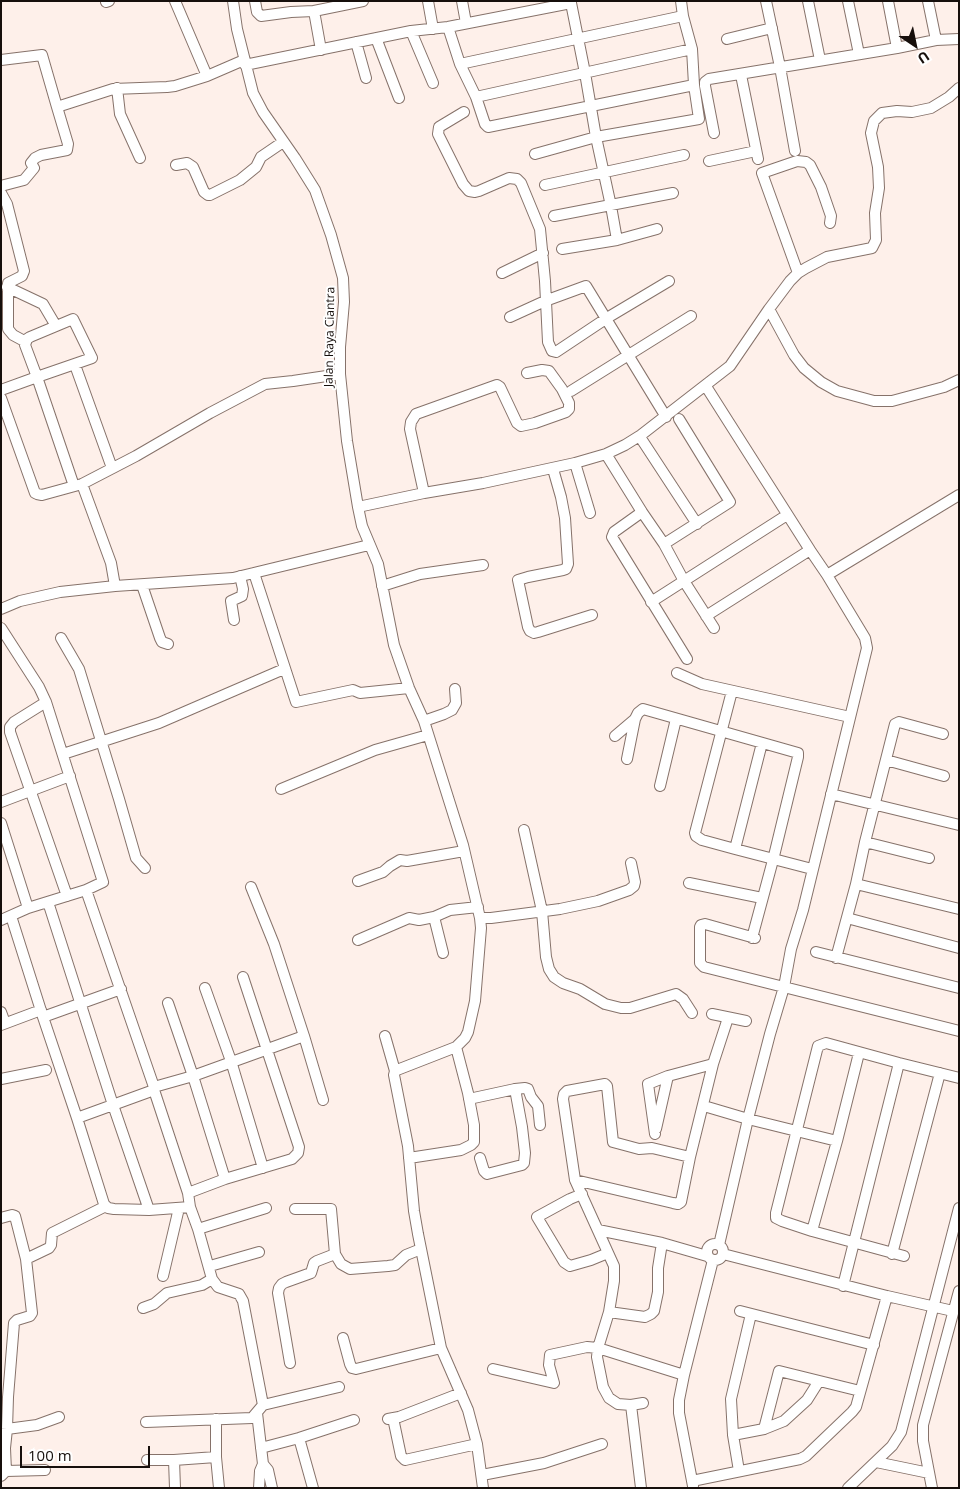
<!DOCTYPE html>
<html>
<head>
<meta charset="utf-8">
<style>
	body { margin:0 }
	#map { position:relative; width:960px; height:1489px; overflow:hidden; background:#fef0ea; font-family:"Open Sans",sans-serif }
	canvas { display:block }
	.frame { position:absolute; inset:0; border:2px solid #160f0c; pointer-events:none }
	.north { position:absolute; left:890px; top:20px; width:50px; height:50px; -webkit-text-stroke:4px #fff; paint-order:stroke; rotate:146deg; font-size:14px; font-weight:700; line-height:20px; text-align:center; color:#160f0c }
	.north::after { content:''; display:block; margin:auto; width:18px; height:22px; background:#160f0c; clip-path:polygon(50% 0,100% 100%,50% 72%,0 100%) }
	.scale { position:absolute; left:20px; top:1446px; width:130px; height:22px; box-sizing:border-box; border:2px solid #160f0c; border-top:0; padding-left:6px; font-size:15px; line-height:18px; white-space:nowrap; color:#160f0c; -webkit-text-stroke:4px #fff; paint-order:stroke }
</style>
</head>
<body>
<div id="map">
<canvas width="960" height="1489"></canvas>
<div class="frame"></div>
<div class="north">U</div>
<div class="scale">100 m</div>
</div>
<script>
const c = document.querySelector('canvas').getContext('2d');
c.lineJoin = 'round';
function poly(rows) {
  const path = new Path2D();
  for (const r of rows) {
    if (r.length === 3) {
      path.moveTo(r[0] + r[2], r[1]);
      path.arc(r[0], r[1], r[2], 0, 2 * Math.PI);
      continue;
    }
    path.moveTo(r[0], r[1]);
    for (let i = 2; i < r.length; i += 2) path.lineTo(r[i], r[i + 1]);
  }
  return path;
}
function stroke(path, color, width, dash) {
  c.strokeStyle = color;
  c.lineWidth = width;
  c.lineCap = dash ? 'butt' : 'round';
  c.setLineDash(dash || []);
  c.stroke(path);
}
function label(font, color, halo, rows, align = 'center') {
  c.font = font + ' "Open Sans",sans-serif';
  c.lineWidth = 4;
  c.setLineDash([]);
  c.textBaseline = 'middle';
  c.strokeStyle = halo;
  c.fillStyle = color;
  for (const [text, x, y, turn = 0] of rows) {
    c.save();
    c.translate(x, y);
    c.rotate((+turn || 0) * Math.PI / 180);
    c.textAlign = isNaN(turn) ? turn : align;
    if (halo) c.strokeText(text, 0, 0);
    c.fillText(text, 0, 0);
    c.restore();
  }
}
const minor = poly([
	[175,1,207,76],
	[233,1,237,29,253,93,263,112,295,158,315,190,331,235,343,278,344,302,340,347,340,374,347,441,358,507,362,526,378,564,394,645,409,688,424,721,463,845,480,918,481,928,475,1001,468,1032,465,1038,456,1047,397,1070,395,1071,394,1075,408,1146,414,1211,418,1234,441,1348,468,1410,477,1444,483,1488],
	[255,1,257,12,261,16,291,12,314,11],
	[428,1,433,29],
	[462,1,466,23],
	[766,1,780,67,795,151],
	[808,1,820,60],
	[848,1,859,54],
	[888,1,897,48],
	[928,1,936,40,959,39],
	[106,2,109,1],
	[448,27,460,64,476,97,485,124,488,127,694,85],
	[411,31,433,83],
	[376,38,399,98],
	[727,39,772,28],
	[356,42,366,78],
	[321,50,314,11,363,1],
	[1,60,42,55,57,107],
	[460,64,683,16],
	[245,65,411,31,448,27,571,3,585,73,596,137,611,206,617,240],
	[741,75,758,159],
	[117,88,120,114,140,158],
	[476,97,692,49],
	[464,112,439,127,438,134,463,184,469,191,475,192,479,191,509,178,517,179,521,183,540,229,545,281,548,342,552,351,556,352,607,318,669,281],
	[714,133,705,86,705,82,709,79,897,48,936,40],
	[535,154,596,137,699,119,694,85,692,49,683,16,681,1],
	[709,161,756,151],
	[176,165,187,163,193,167,204,192,208,195,210,195,240,180,256,167,261,157,283,142],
	[545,185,684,155],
	[1,186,24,180,34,168,31,163,35,158,41,155,67,150,68,144,57,107,113,89,167,87,175,86,207,76,244,60],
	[1,193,7,204,24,271,22,276,8,283,8,329,13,335,26,342],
	[554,216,673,193],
	[562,249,617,240,657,229],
	[502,273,543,253],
	[798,273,762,173,797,161,806,162,810,165,821,187,831,216,830,223],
	[7,287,43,304,56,326],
	[769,309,794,355,804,368,821,382,837,391,874,401,892,401,944,387,959,380],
	[510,317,545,301,586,286,666,417],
	[75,365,112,468],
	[707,388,810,550,827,575,865,638,867,648,803,910,791,949,784,987,770,1034,748,1119,719,1245],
	[1,390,37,377,92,358,73,319,30,337,27,339,25,345,37,377,74,486],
	[571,391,691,316],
	[1,398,35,493,37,494,42,495,82,484,136,456,210,413,265,384,293,381,340,374],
	[642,440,697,524],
	[606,454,642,512,664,544,684,581,714,628],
	[575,463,590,513],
	[553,469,561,497,565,518,568,564,566,569,563,570,528,577,518,580,528,627,530,631,534,633,538,632,592,615],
	[82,484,111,563,115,586],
	[424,493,410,429,411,422,416,414,497,385,500,387,517,423,521,426,535,423,566,412,569,409,569,403,562,389,549,371,542,370,527,373],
	[358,507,424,493,483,483,575,463,606,454,625,445,641,435,730,366,769,309,790,281,798,273,806,268,827,257,872,248,876,240,875,213,879,188,878,167,871,133,874,121,882,113,897,111,912,112,931,108,949,97,959,88],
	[642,512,614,532,612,537,687,659],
	[664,544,730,502,679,419],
	[254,573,296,702,353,690,360,693,409,688],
	[827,575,959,495],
	[142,585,160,638,162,642,168,644],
	[382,586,420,574,483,565],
	[651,602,787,515],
	[1,609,20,601,60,592,115,586,233,578,369,545],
	[706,616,810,550],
	[234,620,231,601,242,596,243,589,240,576],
	[1,628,39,687,46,702,103,882,86,890,154,1087,154,1090,188,1193,190,1207,198,1229,212,1279,218,1287,239,1294,243,1301,263,1405],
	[61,638,79,669,119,799,136,858,145,868],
	[677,673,702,684,850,717],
	[732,691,695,833,696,836,702,840,735,849,812,869],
	[46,702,14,722,10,727,10,732,67,896],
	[424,721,444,714,452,710,456,703,455,689],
	[615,736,635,719,638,713,643,709,798,753,798,757,773,860,752,938],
	[63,754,159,723,284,669],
	[627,759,635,719],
	[886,760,944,776],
	[660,786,676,719],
	[281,789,375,750,428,735],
	[831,794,959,825],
	[1,802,70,776],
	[1,823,28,908],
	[524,830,542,911,546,957,549,969,554,977,563,983,580,989,605,1004,621,1008,630,1008,676,994,683,999,692,1013],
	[865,842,929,858],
	[735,849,762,743],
	[358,881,383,872,390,866,400,860,407,861,464,851],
	[689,883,762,898],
	[856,884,959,909],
	[251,887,274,944,304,1036,323,1100],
	[48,902,113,1105,149,1210],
	[11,916,43,1017,77,1118,104,1204,108,1208,114,1209,149,1210,190,1207],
	[480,918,491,918,560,909,598,901,629,890,634,886,635,882,631,863],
	[847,918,959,948],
	[1,920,28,908,86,890],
	[755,938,705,924,701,925,700,927,700,963,704,967,959,1031],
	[358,940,409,918,419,920,434,917],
	[816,952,959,988],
	[443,953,434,917,450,910,478,907],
	[836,958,856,884,865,842,895,724,899,722,943,734],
	[205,988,231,1061,263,1168],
	[168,1003,193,1076,225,1179],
	[1,1012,5,1023],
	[712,1014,746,1021],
	[43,1017,121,989],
	[1,1025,41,1010],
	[385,1036,395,1071],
	[1,1079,46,1070],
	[154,1087,193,1076,304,1036],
	[469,1099,515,1089],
	[704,1106,748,1119,837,1141],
	[77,1118,154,1090],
	[656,1129,668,1076],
	[655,1134,648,1084,668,1076,713,1064],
	[409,1158,461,1150,471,1145,474,1142,474,1125,468,1093,456,1047],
	[480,1158,484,1171,487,1174,522,1165,524,1163,525,1153,522,1127,515,1089,525,1088,528,1089,531,1097,538,1106,540,1125],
	[575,1180,673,1203,678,1204,681,1202,690,1157,713,1064,728,1018],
	[188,1193,225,1179,292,1159,298,1153,299,1147,243,977],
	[582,1194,570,1199,537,1217,564,1262,570,1266,591,1260,608,1253],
	[295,1209,331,1209,335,1254,341,1264,350,1269,388,1266,395,1265,406,1255,421,1249],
	[1,1218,12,1215,15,1216,26,1259],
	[198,1229,266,1208],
	[598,1230,662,1243,707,1256],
	[812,1231,837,1141,859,1053],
	[662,1243,658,1268,658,1292,654,1311,651,1314,645,1317,609,1312,614,1281,614,1266,575,1180,563,1099,564,1094,567,1091,605,1084,607,1086,613,1142,639,1149,652,1148,690,1157],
	[715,1252,8],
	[723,1254,887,1296,953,1311],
	[892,1254,940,1073],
	[904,1256,812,1231,782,1221,776,1218,776,1213,818,1046,826,1043,899,1063,959,1078],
	[210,1266,259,1252],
	[163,1276,179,1208],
	[843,1286,899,1063],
	[143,1308,154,1304,167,1293,202,1285,212,1279],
	[740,1311,874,1345],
	[609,1312,598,1348,597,1357,603,1387,609,1398,618,1404,631,1405,643,1403],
	[343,1338,350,1364,352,1368,356,1369,441,1348],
	[290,1363,278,1293,279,1288,282,1284,286,1282,311,1273,314,1263,317,1261,335,1254],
	[493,1369,554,1383,549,1365,550,1355,587,1347,598,1348,684,1375],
	[631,1405,641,1488],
	[257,1413,263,1464,268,1470,272,1488],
	[393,1418,401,1456,405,1460,477,1444],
	[216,1419,216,1457,219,1488],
	[388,1419,399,1417,461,1393],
	[146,1422,252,1418,263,1405,339,1387],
	[7,1429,37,1425,59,1417],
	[764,1429,779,1371,860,1391],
	[733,1435,764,1429,784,1421,807,1400,819,1381],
	[299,1438,313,1488],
	[261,1448,299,1438,354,1420],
	[147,1460,174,1460,216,1457],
	[174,1460,175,1488],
	[876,1462,929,1473],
	[6,1471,45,1470],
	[739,1471,733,1435,731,1399,751,1314],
	[482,1475,544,1463,602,1444],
	[1,1476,6,1471,5,1448,7,1429,8,1397,14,1323,17,1320,30,1316,32,1313,26,1259,49,1248,51,1245,52,1233,106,1206],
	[692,1481,800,1459,806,1456,852,1412,856,1407,887,1296],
	[693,1486,679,1413,679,1400,684,1375,713,1260],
	[259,1488,260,1471,263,1464],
	[848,1488,892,1446,901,1432,959,1208],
	[932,1488,923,1441,923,1425,959,1291]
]);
stroke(minor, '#86726a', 12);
stroke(minor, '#fff', 10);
label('12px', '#160f0c', '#fff', [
	["Jalan Raya Ciantra",330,337,-89]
]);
</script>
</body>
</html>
